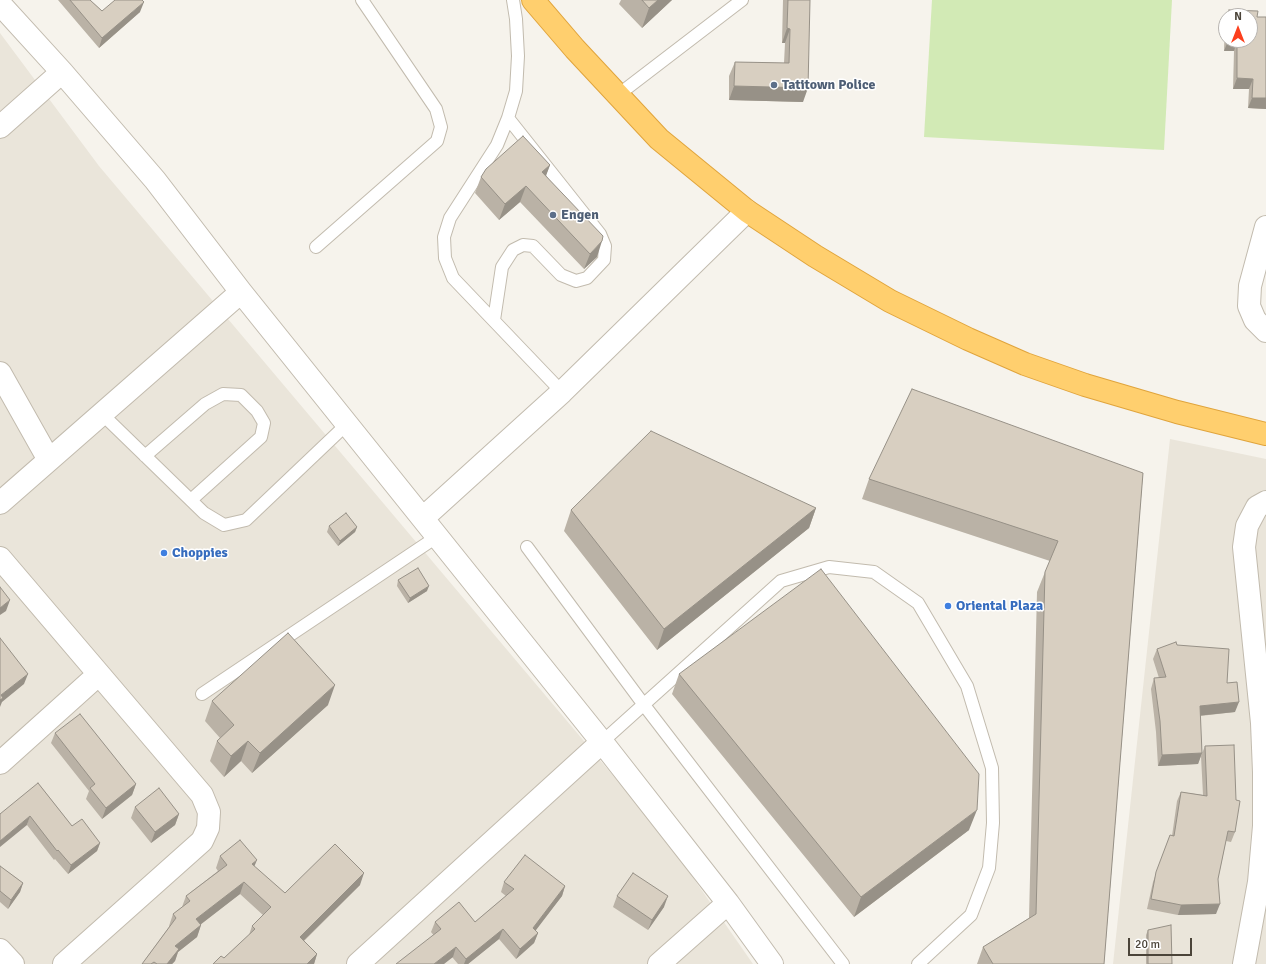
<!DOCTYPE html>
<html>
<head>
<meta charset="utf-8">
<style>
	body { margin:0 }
	#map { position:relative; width:1266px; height:964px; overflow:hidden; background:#f6f3ec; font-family:Signika,sans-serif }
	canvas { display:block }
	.north { position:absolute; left:1218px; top:8px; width:40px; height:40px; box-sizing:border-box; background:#fff; border:1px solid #b7b4b0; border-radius:50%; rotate:0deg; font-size:11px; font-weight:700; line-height:16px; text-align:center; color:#4b4439 }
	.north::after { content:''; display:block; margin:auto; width:14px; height:18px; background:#fc3f1d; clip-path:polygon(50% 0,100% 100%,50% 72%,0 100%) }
	.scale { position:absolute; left:1128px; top:938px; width:64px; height:18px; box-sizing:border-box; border:2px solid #4b4439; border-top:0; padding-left:5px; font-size:12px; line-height:14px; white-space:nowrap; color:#4b4439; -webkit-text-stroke:3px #fff; paint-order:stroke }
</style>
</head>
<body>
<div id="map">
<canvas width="1266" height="964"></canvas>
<div class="north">N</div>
<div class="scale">20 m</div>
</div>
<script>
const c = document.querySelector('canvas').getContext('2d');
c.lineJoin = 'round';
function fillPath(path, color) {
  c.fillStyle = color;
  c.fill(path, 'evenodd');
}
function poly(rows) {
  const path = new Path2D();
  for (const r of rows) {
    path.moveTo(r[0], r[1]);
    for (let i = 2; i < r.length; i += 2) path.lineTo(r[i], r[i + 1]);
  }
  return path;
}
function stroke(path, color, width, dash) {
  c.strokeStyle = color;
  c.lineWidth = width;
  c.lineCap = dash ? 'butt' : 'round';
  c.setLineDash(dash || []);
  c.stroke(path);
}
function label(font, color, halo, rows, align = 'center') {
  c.font = font + ' Signika,sans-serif';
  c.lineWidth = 3;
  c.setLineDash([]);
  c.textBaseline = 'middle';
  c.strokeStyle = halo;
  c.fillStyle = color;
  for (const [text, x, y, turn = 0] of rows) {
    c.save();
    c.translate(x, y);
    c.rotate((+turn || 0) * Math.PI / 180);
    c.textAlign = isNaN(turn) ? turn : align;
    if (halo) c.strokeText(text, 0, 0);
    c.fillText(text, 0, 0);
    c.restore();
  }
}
fillPath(poly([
	[0,33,99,166,664,836,753,964,0,964],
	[1170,439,1266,459,1266,964,1113,964]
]), '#eae5da');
fillPath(poly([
	[932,0,1172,0,1164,150,924,137]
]), '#d2eab5');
const lane = poly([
	[513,0,516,19,518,56,516,91,508,118,497,145,450,218,444,237,445,258,453,278,562,392],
	[618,95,742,0],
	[316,247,437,141,441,127,436,109,362,0],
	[494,320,502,267,513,250,523,245,533,246,561,275,576,281,587,278,604,260,605,246,600,234,508,118],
	[102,414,204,513,224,525,246,520,347,424],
	[145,456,205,404,223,394,241,395,257,411,264,423,261,437,191,500],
	[527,547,644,705,843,964],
	[202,694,438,536],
	[602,742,781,581,829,567,874,572,918,603,967,686,992,768,993,823,989,868,971,915,918,964]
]);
const street = poly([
	[0,4,62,72,155,180,241,292,602,742,728,903,772,964],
	[0,127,62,72],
	[1266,227,1250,286,1249,306,1255,320,1266,331],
	[0,373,49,460],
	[0,503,241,292],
	[423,518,562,392,747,211],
	[0,558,202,795,209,812,208,828,202,841,64,964],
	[0,763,99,674],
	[0,950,13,964],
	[358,964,602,742],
	[659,964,728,903],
	[1244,964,1259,882,1264,826,1264,772,1262,723,1244,547,1247,526,1257,507,1266,502]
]);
const highway = poly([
	[533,0,575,49,659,139,747,211,815,256,890,301,968,339,1025,364,1085,385,1177,412,1266,434]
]);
stroke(lane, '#c2bbae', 14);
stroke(street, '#c2bbae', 24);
stroke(highway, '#e0a43c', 24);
stroke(lane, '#fff', 12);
stroke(street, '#fff', 22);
stroke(highway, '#ffcf6e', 22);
fillPath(poly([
	[58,0,90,0,102,11,140,12,99,48],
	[621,0,672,0,642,28,619,4],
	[783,0,810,0,803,102,729,100,729,76,735,62,784,63,785,43,782,43],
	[1229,10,1257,17,1266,17,1266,109,1248,108,1249,89,1233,89,1234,51,1224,51,1225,20,1226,18,1226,40,1250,40,1250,16,1227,16],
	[550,165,546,175,597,257,584,269,520,202,499,220,475,193,481,177],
	[1143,473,1104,964,977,964,983,947,1029,918,1037,592,1045,572,1050,561,862,499,869,479],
	[816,508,809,528,657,650,564,531,571,510],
	[329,526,357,527,355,532,338,546,327,532],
	[398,580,427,591,408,603,397,586],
	[1177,645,1227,683,1235,712,1200,716,1202,753,1198,764,1158,766,1156,732,1151,689,1154,678,1159,678,1153,659,1157,649],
	[679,674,969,830,854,917,672,694],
	[212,701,328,705,252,773,241,761,224,777,210,761,217,741,220,738,205,721],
	[55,733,136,784,132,795,102,819,86,799,89,791,51,743],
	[1205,746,1235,832,1231,842,1226,841,1218,879,1216,914,1178,915,1147,909,1153,882,1170,835,1172,836,1177,801,1181,792,1203,795,1201,756],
	[38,783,72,826,100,843,97,851,68,874,55,859,54,860,27,825],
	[135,807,179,814,175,825,151,843,131,818],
	[220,856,254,867,285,893,360,885,304,941,317,954,314,964,213,964,224,958,249,935,252,926,263,915,240,894,200,925,201,925,197,937,178,952,175,961,172,964,142,964,169,927,169,926,173,914,182,907,186,896,218,871,216,868],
	[0,866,23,883,20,892,8,909,0,902],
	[504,882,565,886,562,896,535,930,538,933,534,943,516,959,499,939,468,964,458,964,431,932,435,922,475,922,506,896,501,892],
	[617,896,664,907,648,930,613,907],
	[1148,930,1172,964,1146,964,1146,935]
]), '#bab2a6');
fillPath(poly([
	[658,0,672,0,642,28,649,8],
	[144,2,140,12,99,48,102,38],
	[787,28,790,29,785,43,782,43],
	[1228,41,1237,41,1234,51,1224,51],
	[1237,78,1253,79,1249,89,1233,89],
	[734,86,808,88,803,102,729,100],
	[1252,98,1266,98,1266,109,1248,108],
	[550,165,544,181,542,172],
	[526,186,520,202,499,220,505,204],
	[602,241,597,257,584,269,590,254],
	[816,508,809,528,657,650,664,629],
	[357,527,355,532,338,546,340,541],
	[429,586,427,591,408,603,410,598],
	[10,600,6,611,0,615,0,608],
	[28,674,24,684,2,702,0,707,0,698,1,695],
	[335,685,328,705,252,773,260,753],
	[1239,702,1235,712,1196,716,1200,706],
	[248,741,241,761,224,777,231,756],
	[1202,753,1198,764,1158,766,1162,755],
	[136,784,132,795,102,819,106,808],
	[977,810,969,830,854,917,861,897],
	[179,814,175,825,151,843,155,832],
	[30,816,27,825,0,847,0,841],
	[100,843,97,851,68,874,71,865],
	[257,860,252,872,252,864],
	[364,873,360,885,295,949,300,937],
	[244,882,240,894,192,931,196,919],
	[23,883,20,892,8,909,11,900],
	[565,886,562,896,530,938,533,928],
	[668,896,664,907,648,930,652,920],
	[1220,904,1216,914,1178,915,1181,905],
	[201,925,197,937,178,952,175,961,172,964,167,964,175,946],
	[503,929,499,939,468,964,464,964,466,959],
	[538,933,534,943,516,959,520,949],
	[456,947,453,957,444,964,434,964],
	[317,954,314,964,307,964]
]), '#979187');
const building = poly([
	[70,0,90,0,102,11,115,0,142,0,144,2,102,38,70,0],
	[642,0,658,0,649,8,642,0],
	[788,0,810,0,808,88,734,86,735,62,789,63,790,29,787,28,788,0],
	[1229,10,1258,11,1257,17,1266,17,1266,98,1252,98,1253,79,1237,78,1237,41,1228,41,1228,40,1250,40,1250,16,1229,16,1229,10],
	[523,136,550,165,542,172,603,236,602,241,590,254,526,186,505,204,481,177,486,169,523,136],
	[912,389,1143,473,1104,964,993,964,983,947,1036,914,1045,572,1058,541,869,479,912,389],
	[651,431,816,508,664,629,571,510,651,431],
	[346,513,357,527,340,541,329,526,346,513],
	[418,568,429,586,410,598,398,580,418,568],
	[821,569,979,774,977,810,861,897,679,674,821,569],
	[0,587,10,600,0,608,0,587],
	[288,633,335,685,260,753,248,741,231,756,217,741,234,725,212,701,288,633],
	[0,638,28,674,1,695,3,698,0,700,0,638],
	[1176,642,1177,645,1229,649,1227,683,1237,682,1239,702,1200,706,1202,753,1162,755,1160,721,1154,678,1166,677,1157,649,1176,642],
	[80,714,136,784,106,808,90,788,95,784,55,733,80,714],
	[1234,745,1236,800,1240,801,1235,832,1228,831,1218,879,1220,904,1181,905,1151,899,1156,872,1170,835,1174,836,1181,792,1207,796,1205,746,1234,745],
	[38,783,72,826,82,819,100,843,71,865,58,850,57,851,30,816,0,841,0,814,38,783],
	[159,788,179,814,155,832,135,807,159,788],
	[240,840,257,860,252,864,285,893,335,844,364,873,300,937,317,954,307,964,213,964,221,956,224,958,255,929,252,926,271,907,244,882,196,919,201,925,175,946,179,949,167,964,157,964,154,962,151,964,142,964,176,918,173,914,190,901,186,896,227,865,220,856,240,840],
	[525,855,565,886,533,928,538,933,520,949,503,929,466,959,456,947,434,964,396,964,441,929,435,922,459,902,475,922,514,889,504,882,525,855],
	[0,866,23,883,11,900,0,891,0,866],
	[633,873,668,896,652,920,617,896,633,873],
	[1171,925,1172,964,1148,964,1148,930,1171,925]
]);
fillPath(building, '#d8cfc1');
stroke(building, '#979187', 1);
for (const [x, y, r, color] of [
	[774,85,4,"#5c6f8a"],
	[553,215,4,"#5c6f8a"],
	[164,553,4,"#3f7fe0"],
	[948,606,4,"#3f7fe0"]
]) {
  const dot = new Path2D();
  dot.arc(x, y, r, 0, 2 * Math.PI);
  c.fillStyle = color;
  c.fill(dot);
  stroke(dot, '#fff', 1.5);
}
label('bold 14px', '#4e5e75', '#fff', [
	["Tatitown Police",782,85],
	["Engen",561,215]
], 'left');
label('bold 14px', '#366cbe', '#fff', [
	["Choppies",172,553],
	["Oriental Plaza",956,606]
], 'left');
</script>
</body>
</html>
